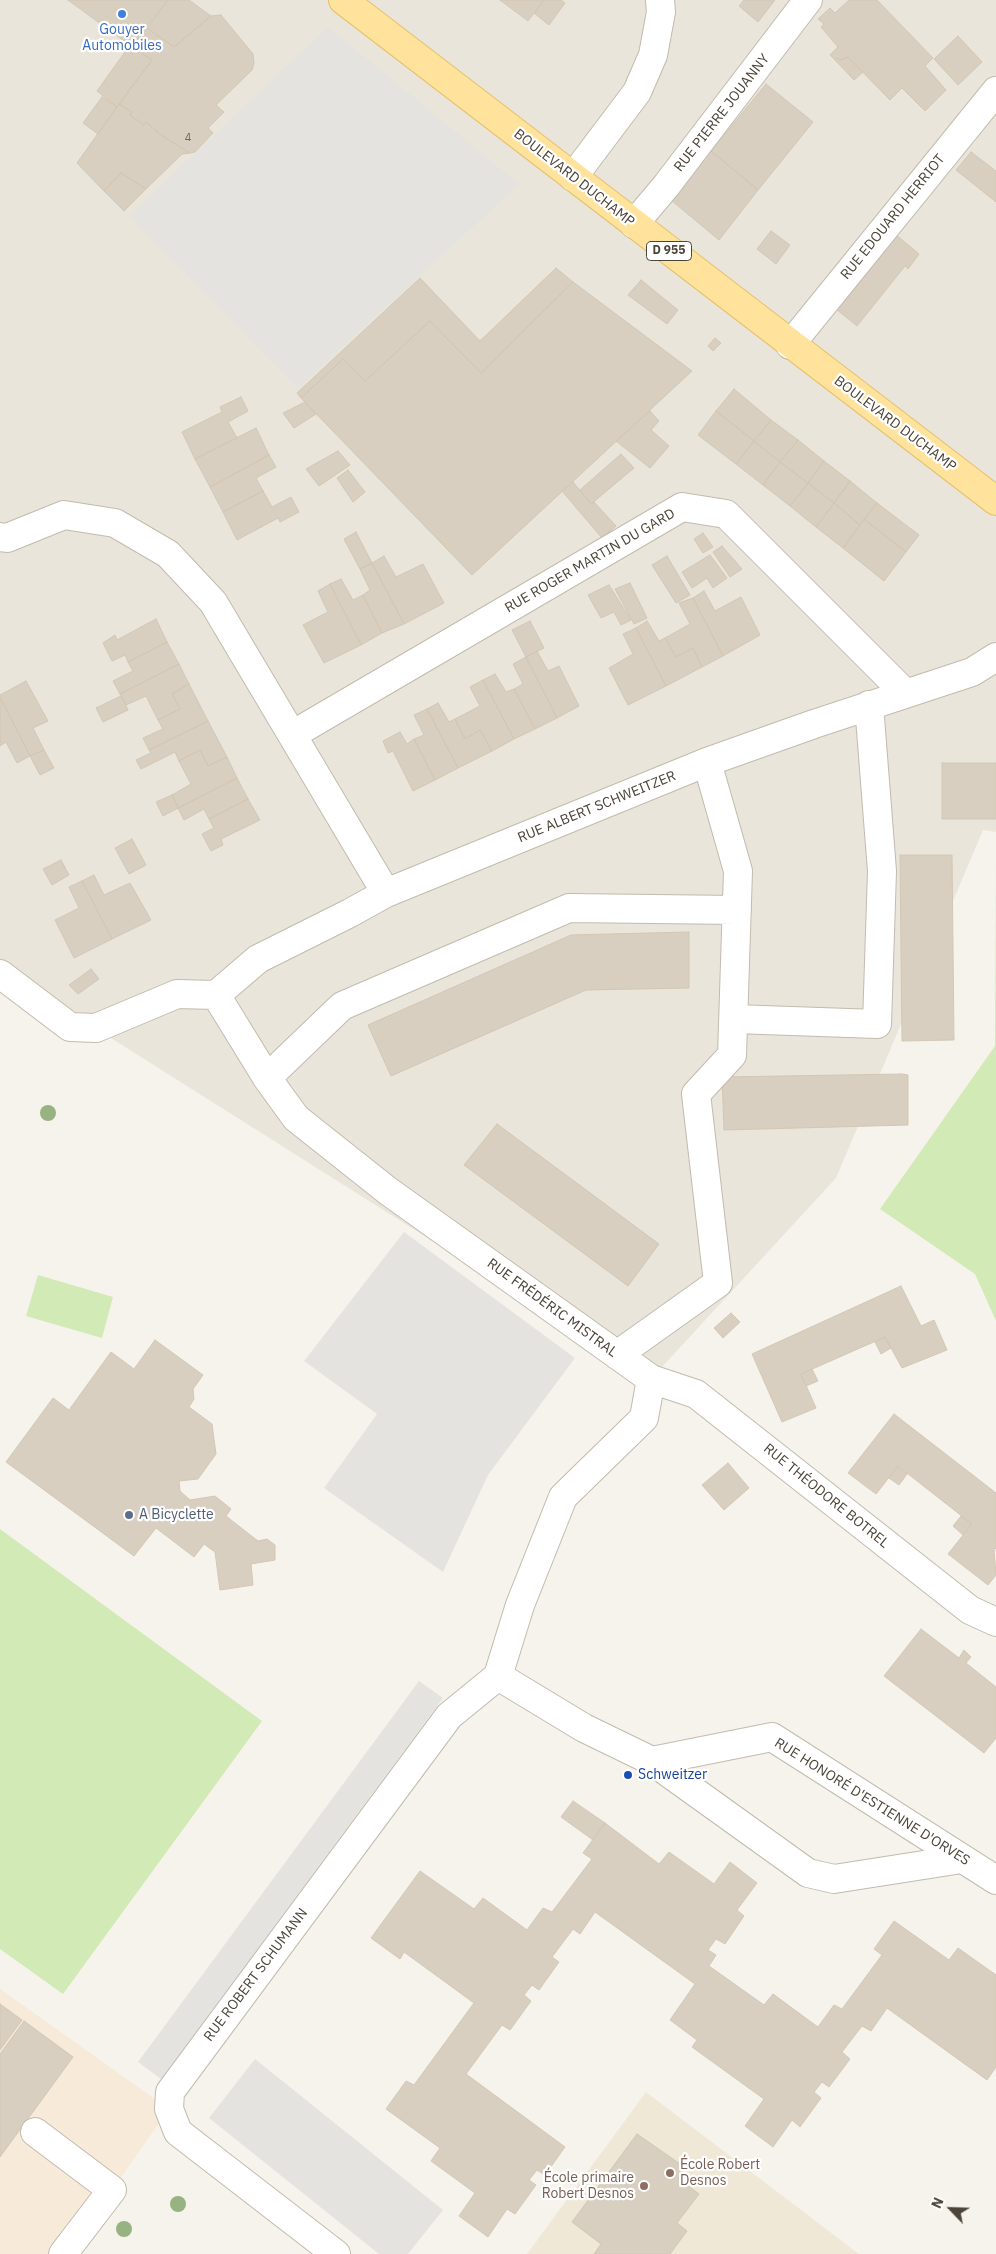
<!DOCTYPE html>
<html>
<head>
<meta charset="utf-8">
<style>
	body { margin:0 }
	#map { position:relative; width:996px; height:2254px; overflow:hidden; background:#f6f3ec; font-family:"IBM Plex Sans",sans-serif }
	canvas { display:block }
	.north { position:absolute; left:926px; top:2184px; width:50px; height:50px; -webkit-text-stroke:4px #fff; paint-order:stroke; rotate:294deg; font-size:14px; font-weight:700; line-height:20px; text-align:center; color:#4b4439 }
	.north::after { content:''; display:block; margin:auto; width:18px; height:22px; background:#4b4439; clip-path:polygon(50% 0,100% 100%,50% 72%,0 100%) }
</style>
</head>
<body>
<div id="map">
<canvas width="996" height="2254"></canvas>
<div class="north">N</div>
</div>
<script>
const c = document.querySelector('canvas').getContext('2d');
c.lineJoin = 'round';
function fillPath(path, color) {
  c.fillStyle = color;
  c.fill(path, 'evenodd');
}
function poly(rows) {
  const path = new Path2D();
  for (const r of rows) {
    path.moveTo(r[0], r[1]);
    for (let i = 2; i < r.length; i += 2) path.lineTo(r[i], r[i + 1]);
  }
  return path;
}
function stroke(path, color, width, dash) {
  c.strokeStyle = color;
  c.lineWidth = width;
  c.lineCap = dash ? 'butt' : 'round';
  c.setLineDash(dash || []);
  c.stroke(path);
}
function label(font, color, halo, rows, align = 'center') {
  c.font = font + ' "IBM Plex Sans",sans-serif';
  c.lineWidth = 4.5;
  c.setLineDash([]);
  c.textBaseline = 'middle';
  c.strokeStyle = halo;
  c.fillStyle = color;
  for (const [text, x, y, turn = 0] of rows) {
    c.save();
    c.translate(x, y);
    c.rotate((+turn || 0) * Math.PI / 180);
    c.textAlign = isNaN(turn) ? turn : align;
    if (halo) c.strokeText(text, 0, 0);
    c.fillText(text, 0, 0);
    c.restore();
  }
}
fillPath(poly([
	[0,0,996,0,996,832,983,830,836,1178,651,1379,0,968]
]), '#eae5da');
fillPath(poly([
	[0,1989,169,2109,112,2190,63,2254,0,2254]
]), '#f7ead8');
fillPath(poly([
	[646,2092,859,2254,527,2254]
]), '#efe8d6');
fillPath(poly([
	[996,857,996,1321,975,1274,880,1209,995,1046],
	[38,1275,113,1297,102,1338,26,1316],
	[0,1529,262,1721,63,1994,0,1949]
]), '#d2eab5');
fillPath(poly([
	[328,27,519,184,298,388,129,216],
	[404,1232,575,1358,488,1475,443,1572,324,1488,377,1414,304,1361],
	[419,1681,443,1698,161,2079,138,2062],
	[255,2059,443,2210,408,2254,379,2254,209,2118]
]), '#e5e3e0');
const building = poly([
	[68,0,168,0,131,46,68,0],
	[168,0,189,0,211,16,174,47,147,28,168,0],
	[500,0,544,0,528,21,500,0],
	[544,0,561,0,565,3,549,25,534,13,544,0],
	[744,0,775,0,758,22,739,6,744,0],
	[849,0,877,0,933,58,925,66,946,90,925,111,902,88,890,100,848,57,840,60,837,58,835,60,830,55,838,47,821,27,824,24,818,19,830,8,835,13,849,0],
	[221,15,253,54,254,63,252,70,216,105,224,112,208,128,213,133,195,152,190,153,161,135,146,122,144,125,130,115,132,112,119,104,152,60,131,46,147,28,174,47,211,16,221,15],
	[958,36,982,62,958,85,934,59,958,36],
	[130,45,152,60,117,107,97,91,130,45],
	[848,57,863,72,854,80,835,60,837,58,840,60,848,57],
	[766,84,813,122,758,190,711,151,766,84],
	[102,97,117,107,98,134,83,123,102,97],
	[119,104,132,112,130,115,144,125,146,122,161,135,190,153,182,154,146,189,121,173,104,191,77,163,119,104],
	[711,151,758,190,719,240,671,200,711,151],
	[971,152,996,171,996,202,956,170,971,152],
	[121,173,146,189,124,211,104,191,121,173],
	[771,231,790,245,776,264,757,249,771,231],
	[895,234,919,254,908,269,905,266,857,326,836,309,895,234],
	[556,268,573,282,481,373,430,321,365,381,343,359,301,398,297,393,420,278,480,341,556,268],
	[641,280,678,310,667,324,628,295,641,280],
	[573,282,692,371,472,575,301,398,343,359,365,381,430,321,481,373,573,282],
	[715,338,721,343,713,351,708,346,715,338],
	[734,389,771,420,754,441,716,411,734,389],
	[241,397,248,411,228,422,237,438,195,459,182,432,222,412,220,407,241,397],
	[305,402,316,414,294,428,283,413,305,402],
	[650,411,659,421,651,430,669,446,650,468,616,441,650,411],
	[716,411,754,441,736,464,698,435,716,411],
	[771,420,798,440,780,462,754,441,771,420],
	[256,428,269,455,210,487,195,459,256,428],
	[798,440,824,461,808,483,780,462,798,440],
	[754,441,780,462,763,485,736,464,754,441],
	[338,451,350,465,319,486,306,469,338,451],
	[621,454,634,468,591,504,580,490,621,454],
	[269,455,276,467,256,478,263,491,223,512,210,487,269,455],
	[824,461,850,481,834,503,808,483,824,461],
	[780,462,808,483,790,506,763,485,780,462],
	[348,470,365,492,353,502,337,478,348,470],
	[850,481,877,503,860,525,834,503,850,481],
	[573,482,591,504,594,502,616,526,602,538,562,491,573,482],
	[808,483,834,503,816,527,790,506,808,483],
	[263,491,272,507,291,497,299,512,280,522,278,518,237,540,223,512,263,491],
	[834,503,860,525,843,548,816,527,834,503],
	[877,503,919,535,906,552,864,519,877,503],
	[864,519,906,552,884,581,843,548,864,519],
	[356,532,372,563,360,569,344,539,356,532],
	[703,533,713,547,703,553,694,539,703,533],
	[722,546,742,569,730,577,713,552,722,546],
	[710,555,727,578,713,588,707,578,692,588,682,572,710,555],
	[384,556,396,577,423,564,444,603,404,624,372,563,384,556],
	[667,556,690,595,676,603,652,565,667,556],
	[372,563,404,624,382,633,363,595,370,590,360,569,372,563],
	[341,579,353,600,363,595,382,633,361,645,330,584,341,579],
	[630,583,647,618,634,624,615,589,630,583],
	[330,584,361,645,324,663,303,625,328,612,318,591,330,584],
	[609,585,631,620,621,625,614,612,601,618,588,595,609,585],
	[704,591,715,611,741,597,760,635,723,656,693,598,704,591],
	[693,598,723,656,702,667,693,648,676,657,665,638,690,624,679,603,693,598],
	[156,619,167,642,128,662,125,655,112,661,103,643,115,635,117,640,156,619],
	[530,621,544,648,526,657,512,630,530,621],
	[647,621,659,641,665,638,676,657,693,648,702,667,666,686,636,628,647,621],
	[636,628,666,686,628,705,609,668,633,654,623,634,636,628],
	[167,642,179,664,120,694,113,681,133,671,128,662,167,642],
	[537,651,548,671,559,666,579,706,557,718,526,657,537,651],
	[526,657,557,718,535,729,514,689,523,684,513,664,526,657],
	[179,664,189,684,172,694,180,709,158,720,146,696,126,705,120,694,179,664],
	[495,674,506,692,514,689,535,729,514,739,483,680,495,674],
	[483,680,514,739,492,751,480,730,465,739,455,719,480,706,470,687,483,680],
	[26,681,48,721,33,728,44,750,30,756,0,697,0,695,26,681],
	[189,684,208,721,149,750,143,738,163,729,158,720,180,709,172,694,189,684],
	[121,696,128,710,103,722,96,708,121,696],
	[0,697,30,756,17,763,6,742,0,746,0,697],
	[438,703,449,722,455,719,465,739,480,730,492,751,458,768,427,709,438,703],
	[427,709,458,768,435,780,414,739,424,735,414,715,427,709],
	[208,721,227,757,208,766,200,750,179,761,175,752,141,769,136,760,151,753,149,750,208,721],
	[400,732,407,744,414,739,435,780,413,791,393,751,388,753,383,741,400,732],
	[44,750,54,768,40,775,30,756,44,750],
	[200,750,208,766,227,757,237,778,178,808,172,795,191,784,179,761,200,750],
	[942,763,996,763,996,819,942,819,942,763],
	[237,778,248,799,209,819,204,809,184,820,178,808,237,778],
	[172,795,178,808,163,816,156,802,172,795],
	[248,799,260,820,221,839,223,845,211,851,202,834,214,828,209,819,248,799],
	[132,839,146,865,129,874,115,848,132,839],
	[900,855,952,855,954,1040,902,1041,900,855],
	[61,860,69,875,52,885,43,869,61,860],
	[94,875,104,895,130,883,151,920,112,939,82,881,94,875],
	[82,881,112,939,74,958,55,920,79,908,69,887,82,881],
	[689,932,689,988,586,990,391,1076,368,1025,571,935,689,932],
	[91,969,99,979,78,994,69,985,91,969],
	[902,1074,908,1075,908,1125,724,1130,722,1077,902,1074],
	[497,1124,659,1244,628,1286,464,1165,497,1124],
	[901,1286,921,1326,934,1320,947,1350,902,1368,885,1337,801,1374,816,1408,782,1422,752,1354,901,1286],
	[731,1313,740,1322,723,1338,714,1328,731,1313],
	[885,1337,891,1348,881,1354,875,1342,885,1337],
	[155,1340,203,1375,193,1389,194,1399,189,1407,212,1424,216,1454,198,1479,179,1481,180,1491,190,1500,215,1496,231,1509,226,1516,258,1541,267,1539,275,1545,275,1560,251,1564,253,1585,220,1590,215,1552,204,1544,194,1557,156,1528,134,1556,6,1462,53,1398,69,1410,111,1352,134,1369,155,1340],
	[812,1369,818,1381,806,1386,801,1374,812,1369],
	[894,1414,996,1493,996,1548,994,1550,996,1575,988,1585,948,1554,972,1524,898,1466,876,1494,848,1473,894,1414],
	[728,1463,749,1488,724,1510,702,1485,728,1463],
	[898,1466,907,1474,899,1485,889,1478,898,1466],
	[961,1516,972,1524,963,1535,953,1526,961,1516],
	[921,1629,959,1658,964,1650,971,1657,966,1663,996,1687,996,1738,984,1753,884,1676,921,1629],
	[573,1801,605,1823,593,1840,561,1817,573,1801],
	[605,1823,659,1864,669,1852,714,1884,730,1862,757,1883,737,1910,744,1916,725,1944,716,1939,708,1950,716,1955,709,1966,764,2005,773,1994,818,2027,834,2005,842,2009,882,1955,874,1949,894,1921,949,1960,958,1948,996,1975,996,2067,987,2080,887,2008,871,2031,862,2026,842,2052,850,2059,829,2087,822,2082,814,2092,821,2098,800,2127,792,2120,773,2147,745,2126,764,2099,692,2047,697,2040,670,2020,695,1984,595,1912,580,1934,573,1929,552,1957,559,1962,539,1990,532,1985,524,1995,531,2001,510,2030,502,2025,466,2074,565,2147,545,2175,537,2170,529,2180,536,2185,515,2214,507,2209,488,2237,459,2216,475,2193,431,2161,440,2148,386,2109,406,2081,414,2085,474,2003,404,1952,400,1959,371,1938,420,1871,474,1909,483,1898,527,1930,543,1908,552,1912,592,1859,583,1853,605,1823],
	[0,2004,22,2020,0,2050,0,2004],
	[24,2021,73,2057,0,2157,0,2054,24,2021],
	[637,2134,686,2168,678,2178,699,2194,677,2223,687,2231,670,2254,594,2254,601,2244,572,2222,637,2134]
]);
fillPath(building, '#d8cfc1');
stroke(building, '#d3c7b4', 1);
const minor = poly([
	[573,177,637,92,653,55,661,12,660,0],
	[634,224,666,186,808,0],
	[790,345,996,91],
	[0,537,7,538,64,515,115,523,168,554,213,602,386,893],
	[292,735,682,507,726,514,905,693],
	[0,974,70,1027,96,1028,177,994,216,995],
	[216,995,267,1078,296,1118,388,1191,651,1379,644,1418,563,1497,520,1605,498,1676],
	[216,995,258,959,350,913,386,893,707,762,814,724,972,672,996,657],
	[734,1019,877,1024,882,871,869,705],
	[267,1078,342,1006,569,908,737,910],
	[617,1355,718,1283,696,1094,732,1055,738,871,707,762],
	[651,1379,696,1394,970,1610,996,1622],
	[498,1676,584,1728,652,1761,808,1873,834,1879,962,1859],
	[652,1761,772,1737,996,1880],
	[35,2132,112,2190,63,2254],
	[336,2254,178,2132,169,2109,170,2092,449,1716,498,1676]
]);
const major = poly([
	[343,0,996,501]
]);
stroke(minor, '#c2bbae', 30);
stroke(major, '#e6c16a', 30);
stroke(minor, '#fff', 28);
stroke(major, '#ffe39c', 28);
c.fillStyle = '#97b381';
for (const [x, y] of [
	[48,1113],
	[178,2204],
	[124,2229]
]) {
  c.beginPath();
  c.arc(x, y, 8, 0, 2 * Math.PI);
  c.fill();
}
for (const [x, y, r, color] of [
	[122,14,5,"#3f7fe0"],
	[129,1515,5,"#5c6f8a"],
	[628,1775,5,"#1a4fb4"],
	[670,2173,5,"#8d6e63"],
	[644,2186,5,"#8d6e63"]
]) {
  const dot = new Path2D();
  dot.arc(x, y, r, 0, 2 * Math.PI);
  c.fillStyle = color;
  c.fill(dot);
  stroke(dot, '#fff', 2);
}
label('11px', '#6e675b', null, [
	["4",188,138]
]);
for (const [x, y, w] of [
	[669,251,45]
]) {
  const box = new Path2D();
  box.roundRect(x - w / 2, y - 9.5, w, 19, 4);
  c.fillStyle = '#fff';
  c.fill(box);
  stroke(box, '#4b4439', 1);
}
label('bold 12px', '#4b4439', null, [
	["D 955",669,251]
]);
label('14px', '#366cbe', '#fff', [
	["Gouyer",122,30],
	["Automobiles",122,46]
]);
label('14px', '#4b4439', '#fff', [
	["RUE PIERRE JOUANNY",722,113,-52],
	["BOULEVARD DUCHAMP",574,178,38],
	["RUE EDOUARD HERRIOT",893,217,-51],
	["BOULEVARD DUCHAMP",895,424,37],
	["RUE ROGER MARTIN DU GARD",590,561,-30],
	["RUE ALBERT SCHWEITZER",597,807,-22],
	["RUE FRÉDÉRIC MISTRAL",552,1308,36],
	["RUE THÉODORE BOTREL",826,1496,39],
	["RUE HONORÉ D'ESTIENNE D'ORVES",872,1802,32],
	["RUE ROBERT SCHUMANN",256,1975,-53]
]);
label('14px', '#4e5e75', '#fff', [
	["A Bicyclette",139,1515]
], 'left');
label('14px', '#164399', '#fff', [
	["Schweitzer",638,1775]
], 'left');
label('14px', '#785e54', '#fff', [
	["École Robert",680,2165],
	["Desnos",680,2181],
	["École primaire",634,2178,"right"],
	["Robert Desnos",634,2194,"right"]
], 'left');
</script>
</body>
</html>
